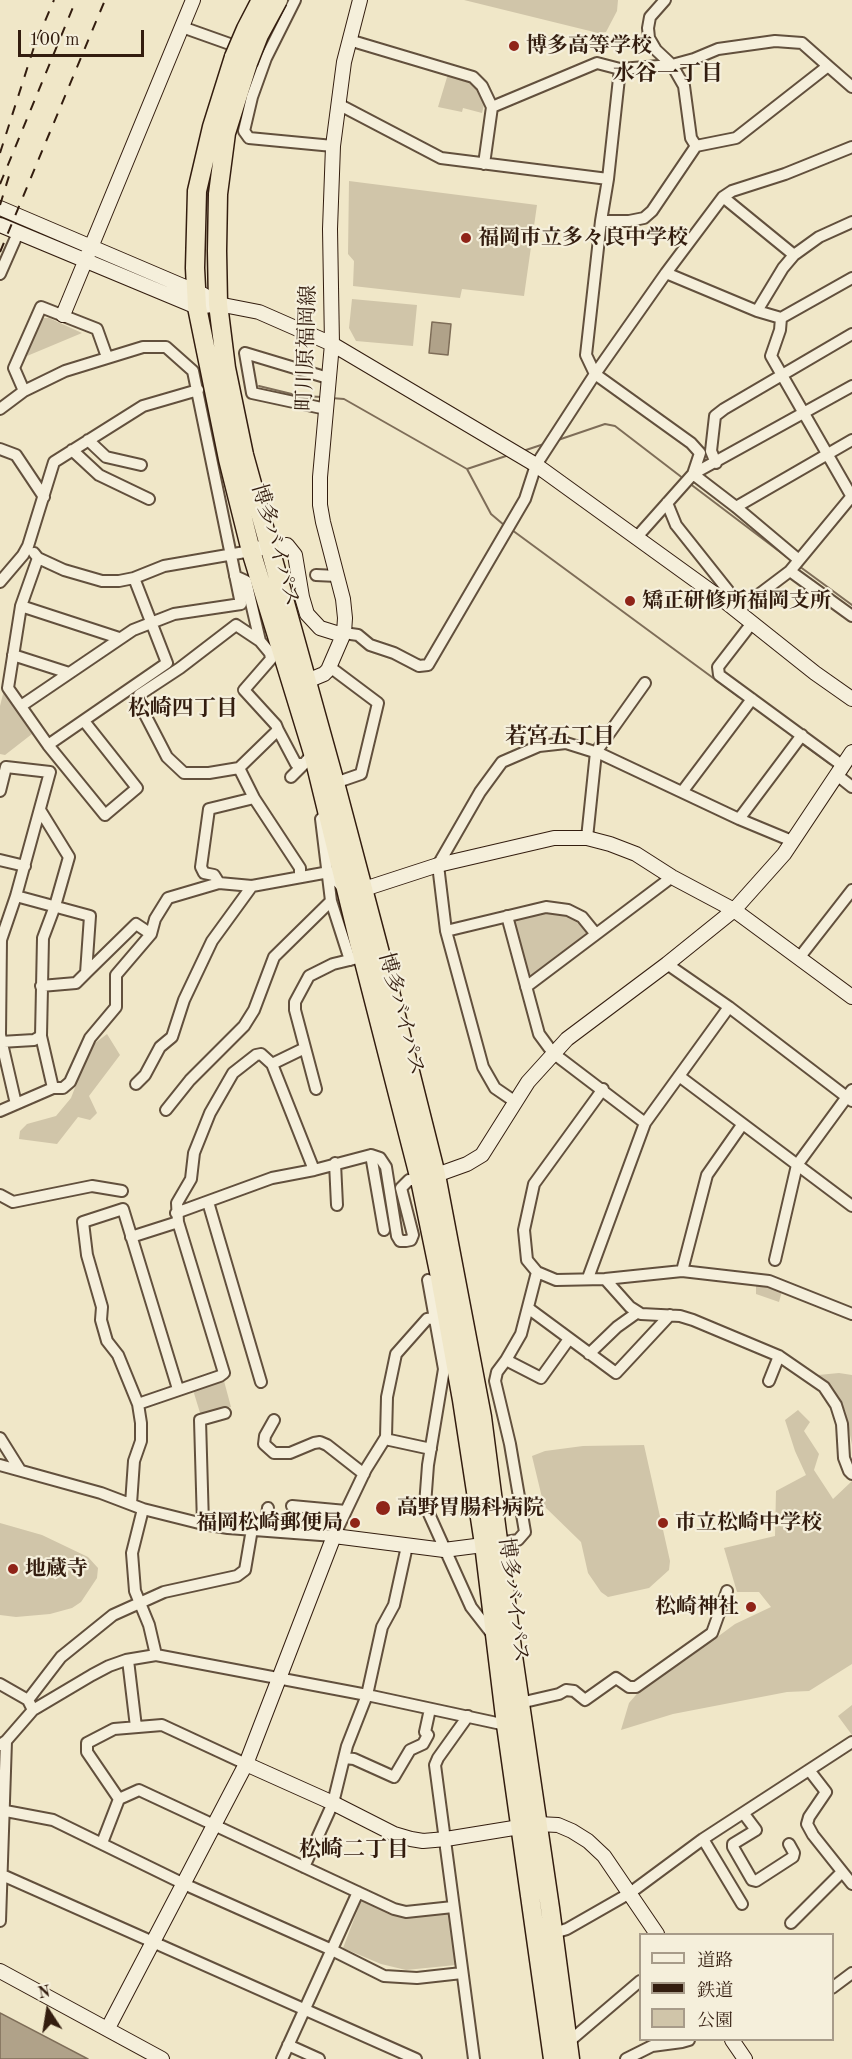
<!DOCTYPE html>
<html>
<head>
<meta charset="utf-8">
<style>
	body { margin:0 }
	#map { position:relative; width:852px; height:2059px; overflow:hidden; background:#f0e7c8; font-family:"Old Standard TT","Noto Serif JP",serif }
	canvas { display:block }
	.legend { position:absolute; left:639px; top:1933px; width:195px; height:108px; box-sizing:border-box; background:#f5efdb; border:2px solid #a79b89; margin:0; padding:8px 10px; list-style:none; font-size:18px; color:#331d0f }
	.legend li { display:flex; align-items:center; gap:12px; height:30px }
	.legend b { width:30px; border:2px solid #a79b89 }
	.north { position:absolute; left:18px; top:1981px; width:60px; height:60px; -webkit-text-stroke:4px #f5efdb; paint-order:stroke; rotate:348deg; font-size:16px; font-weight:700; line-height:24px; text-align:center; color:#331d0f }
	.north::after { content:''; display:block; margin:auto; width:21px; height:27px; background:#331d0f; clip-path:polygon(50% 0,100% 100%,50% 72%,0 100%) }
	.scale { position:absolute; left:18px; top:30px; width:126px; height:27px; box-sizing:border-box; border:3px solid #331d0f; border-top:0; padding-left:8px; font-size:18px; line-height:21px; white-space:nowrap; color:#331d0f; -webkit-text-stroke:4px #f5efdb; paint-order:stroke }
</style>
</head>
<body>
<div id="map">
<canvas width="852" height="2059"></canvas>
<ul class="legend">
<li><b style="height:8px;background:#f5efdb"></b>道路</li>
<li><b style="height:8px;background:#331d0f"></b>鉄道</li>
<li><b style="height:16px;background:#d0c5a9"></b>公園</li>
</ul>
<div class="north">N</div>
<div class="scale">100 m</div>
</div>
<script>
const c = document.querySelector('canvas').getContext('2d');
c.lineJoin = 'round';
function fillPath(path, color) {
  c.fillStyle = color;
  c.fill(path, 'evenodd');
}
function poly(rows) {
  const path = new Path2D();
  for (const r of rows) {
    path.moveTo(r[0], r[1]);
    for (let i = 2; i < r.length; i += 2) path.lineTo(r[i], r[i + 1]);
  }
  return path;
}
function stroke(path, color, width, dash) {
  c.strokeStyle = color;
  c.lineWidth = width;
  c.lineCap = dash ? 'butt' : 'round';
  c.setLineDash(dash || []);
  c.stroke(path);
}
function label(font, color, halo, rows, align = 'center') {
  c.font = font + ' "Old Standard TT","Noto Serif JP",serif';
  c.lineWidth = 4.5;
  c.setLineDash([]);
  c.textBaseline = 'middle';
  c.strokeStyle = halo;
  c.fillStyle = color;
  for (const [text, x, y, turn = 0] of rows) {
    c.save();
    c.translate(x, y);
    c.rotate((+turn || 0) * Math.PI / 180);
    c.textAlign = isNaN(turn) ? turn : align;
    if (halo) c.strokeText(text, 0, 0);
    c.fillText(text, 0, 0);
    c.restore();
  }
}
fillPath(poly([
	[464,0,618,0,617,11,606,32,598,33],
	[448,74,470,82,478,89,484,105,482,113,463,108,462,112,438,107],
	[349,181,537,205,524,296,462,289,460,298,353,286,354,261,348,254],
	[352,299,417,305,413,346,356,341,349,328],
	[44,318,49,318,82,333,27,356,40,321],
	[4,690,32,734,5,755,0,754,0,706],
	[545,910,566,912,579,920,589,930,589,934,531,979,527,978,513,921],
	[107,1034,120,1055,89,1096,97,1113,90,1120,78,1117,57,1144,19,1139,20,1131,27,1124,56,1116,71,1098,91,1046],
	[756,1283,770,1285,782,1291,779,1302,756,1294],
	[839,1373,852,1375,852,1445,845,1410,818,1375],
	[224,1381,231,1407,201,1416,193,1390],
	[798,1410,810,1422,804,1431,819,1454,814,1470,833,1499,852,1481,852,1664,809,1691,787,1692,673,1714,621,1730,629,1703,647,1682,686,1660,735,1624,771,1607,759,1592,737,1592,724,1548,775,1536,776,1491,806,1475,795,1451,785,1420],
	[644,1445,670,1561,669,1570,649,1588,608,1597,601,1592,588,1573,581,1542,544,1506,532,1456,545,1451,583,1446],
	[0,1523,42,1535,88,1557,98,1568,97,1578,81,1602,72,1608,50,1614,16,1617,0,1615],
	[852,1705,852,1735,838,1716],
	[361,1901,399,1916,449,1913,456,1965,406,1970,381,1964,343,1948]
]), '#d0c5a9');
const water = poly([
	[432,322,451,324,448,355,429,353,432,322],
	[0,2013,88,2059,0,2059,0,2013]
]);
fillPath(water, '#b0a289');
stroke(water, '#7e6d58', 1.5);
stroke(poly([
	[259,386,300,396,323,397],
	[331,398,344,399,467,469,491,514,504,525],
	[558,440,605,424,615,426,684,479],
	[523,451,544,444],
	[467,469,509,455],
	[689,483,792,561],
	[512,530,739,697],
	[799,566,852,605],
	[752,706,793,736],
	[801,743,830,764]
]), '#7e6d58', 2);
const street = poly([
	[295,0,266,58,252,97,244,131,249,138,333,146],
	[665,0,650,17,648,28,649,38,656,50,672,65,684,86,691,138,696,146],
	[182,27,241,48],
	[349,40,473,77,482,86,492,107,484,164],
	[828,66,852,87],
	[338,104,441,158,608,179],
	[492,107,597,63,620,69],
	[723,197,794,255],
	[601,221,629,221,644,218,652,211,696,146,736,138,828,66,802,43,775,41,718,49,694,59,672,65,620,69,608,179,601,221,586,355,595,374,691,443,700,453,693,474],
	[666,273,757,311,781,318,852,278],
	[0,274,18,233],
	[757,311,783,268,794,255,819,237,852,222],
	[781,318,780,330,771,356,852,497],
	[24,391,14,368,41,307,97,329,107,357],
	[0,409,24,391,65,371,143,347,166,347,193,371,241,604,174,614,133,630,21,706],
	[326,409,252,393,245,353,328,378],
	[88,440,106,457,141,465],
	[0,449,16,455,44,497],
	[72,450,99,475,149,499],
	[716,463,711,451,715,416,724,409,852,334],
	[693,474,736,507,799,560],
	[667,503,676,525,742,608],
	[736,507,852,440],
	[636,538,693,474,852,386],
	[34,553,38,558,64,570,102,581,119,581,134,578,164,566,251,551],
	[38,558,21,606,8,688,48,745,105,815,137,788,84,721],
	[790,571,852,616],
	[316,575,337,576],
	[235,576,246,581,260,641,270,653,271,659,244,690,276,725,278,730,239,768,209,773,184,773,167,757,138,701,139,695,180,668,236,625,260,641],
	[0,582,23,555,28,546,54,462,143,406,198,390],
	[21,606,119,638],
	[737,611,790,571,852,496],
	[752,623,718,667,719,675,843,766],
	[344,633,358,635,370,645,394,653,419,666,428,665,525,499,536,465,595,374,666,273,723,197,732,191,785,174,852,147],
	[13,655,69,673],
	[330,667,378,703,361,774,335,783],
	[278,730,296,764,304,764,313,753],
	[48,745,167,663,134,578],
	[239,768,254,798,300,868,300,877],
	[837,775,852,787],
	[291,777,304,764],
	[0,791,6,767,50,772,16,896,1,940,0,1035,16,1104],
	[682,792,752,699],
	[40,810,69,857,55,906,43,938,41,1036,53,1088],
	[321,819,331,901,350,960],
	[739,819,802,735],
	[587,838,596,752,645,683],
	[0,860,25,866],
	[219,883,214,875,204,873,201,867,209,809,254,798],
	[16,896,90,916,86,973,76,983,41,986],
	[507,916,539,1034,553,1053,645,1123],
	[446,931,546,907,568,910,582,917,595,933],
	[799,958,852,890],
	[667,964,729,1007,852,1101],
	[86,973,136,924,151,934],
	[526,987,672,877],
	[0,1042,34,1040,41,1036],
	[305,1048,272,1064,314,1170],
	[679,1076,852,1206],
	[136,1084,145,1075,160,1047,172,1037,184,1000,212,941,252,886],
	[316,1089,295,1010,295,1002,309,976,333,964,362,957],
	[603,1089,534,1184,524,1230,527,1260,537,1272,556,1280,605,1279,682,1271,769,1281,852,1314],
	[514,1101,495,1088,483,1067,446,931,438,865,480,792,502,762,539,746,566,743,601,754,739,819,792,841],
	[166,1110,190,1080,244,1026,254,1010,274,957,331,901],
	[0,1111,53,1088,63,1088,70,1082,90,1038,116,1007,116,975,151,934,155,919,168,898,219,883,252,886,329,872,342,887],
	[371,1155,384,1230],
	[335,1163,337,1205],
	[0,1195,13,1202,92,1186,122,1191],
	[208,1202,261,1382],
	[176,1213,272,1178,314,1170,371,1155,380,1158,386,1167,397,1236,400,1241,406,1241,411,1240,413,1235,401,1188,409,1180,420,1180],
	[131,1237,178,1222],
	[775,1260,797,1165,852,1090],
	[682,1271,707,1175,742,1125],
	[588,1278,645,1123,729,1007],
	[605,1279,630,1307,641,1314,680,1316,693,1320,779,1356,824,1387,836,1405,842,1424,844,1458,849,1471,852,1474],
	[428,1280,444,1369,428,1465,425,1505,471,1607,492,1634],
	[528,1308,616,1373,670,1315],
	[589,1354,617,1327,638,1312],
	[506,1360,541,1378,569,1339],
	[769,1381,779,1356],
	[138,1404,220,1376,224,1373,178,1222,177,1203,191,1179,194,1153,210,1113,233,1073,256,1055,261,1054,272,1064],
	[274,1420,265,1436,264,1444,274,1453,290,1453,314,1443,320,1442,327,1445,364,1474],
	[0,1438,20,1470],
	[385,1439,431,1449],
	[0,1465,101,1493,143,1509,203,1524,228,1528,334,1536,366,1469,386,1437,387,1397,396,1354,427,1319,448,1316],
	[131,1504,134,1461,141,1441,141,1423,138,1404,118,1355,107,1341,101,1320,102,1307,87,1255,83,1222,123,1209,178,1389],
	[292,1506,346,1511],
	[143,1509,132,1553,135,1591,149,1625,156,1655],
	[203,1524,200,1420,225,1413],
	[265,1530,268,1508],
	[499,1543,518,1540,525,1532,510,1444,495,1381,497,1372,506,1360,521,1334,537,1272],
	[128,1660,136,1727],
	[0,1684,28,1700],
	[520,1703,559,1694,566,1690,574,1691,585,1700,616,1678,629,1687,636,1687,712,1633,727,1591],
	[33,1710,28,1700,61,1657,113,1615,164,1592,237,1576,245,1570,252,1529],
	[468,1716,438,1758,435,1765,474,2059],
	[0,1745,6,1741,33,1710,92,1675,109,1666,126,1660,156,1655,367,1695,506,1725],
	[345,1758,354,1759,394,1777,410,1750,423,1744,428,1735,425,1732,430,1709],
	[809,1770,826,1792,809,1817,807,1824,813,1835,852,1884],
	[119,1799,87,1752,87,1743,114,1729,162,1725,246,1764],
	[0,1810,53,1820,184,1884,332,1950,384,1976,417,1978,462,1973],
	[744,1814,756,1830,733,1844,733,1847,752,1880,756,1881,793,1857,794,1853,789,1844],
	[703,1839,742,1904],
	[102,1843,119,1799,139,1790,394,1909,406,1912,453,1907],
	[304,1867,333,1803,347,1746,367,1695,382,1627,394,1605,407,1546],
	[0,1874,416,2059],
	[0,1921,6,1741],
	[791,1923,841,1873],
	[554,1933,567,1929,630,1893,703,1839,852,1742],
	[832,1988,852,1973],
	[288,2045,319,2059],
	[565,2045,640,1981],
	[282,2059,358,1892],
	[626,2059,652,2046,682,2042,689,2040]
]);
const secondary = poly([
	[0,208,204,295],
	[0,225,197,307,218,304,259,312,332,344,536,465,727,603,815,673,852,699],
	[63,315,193,0],
	[251,551,268,546,287,545,295,555,302,597,307,614,320,628,336,633,344,633],
	[307,681,324,674,328,670,344,633,345,618,343,599,323,522,320,505,320,477,332,344,330,229,333,146,344,62,360,0],
	[355,892,438,865,554,838,587,838,610,844,636,854,672,877,734,910,852,997],
	[428,1178,467,1164,482,1155,528,1082,567,1039,667,964,734,910,784,854,852,752],
	[246,1764,333,1803,394,1834,411,1839,423,1841,446,1839,538,1824,558,1825,572,1831,588,1841,604,1856,657,1934],
	[0,1971,162,2059],
	[108,2028,246,1764,334,1536,444,1550,491,1544],
	[732,2040,745,2059]
]);
const highway = poly([
	[234,57,212,127,197,191,195,268,197,307,228,459,251,551,313,753,359,942,420,1180,439,1272,462,1400,484,1544,506,1725,553,2059],
	[248,63,226,133,218,194,217,251,218,304,226,368,244,455,335,783,385,972,436,1175,482,1417,513,1656,550,1908,570,2059]
]);
stroke(street, '#62503d', 14);
stroke(secondary, '#331d0f', 16);
stroke(highway, '#331d0f', 21);
stroke(street, '#f5efdb', 10);
stroke(secondary, '#f5efdb', 14);
stroke(highway, '#f0e7c8', 18);
stroke(poly([
	[0,153,34,47,54,0],
	[0,184,76,0],
	[0,205,9,176],
	[0,252,105,0]
]), '#331d0f', 2, [10, 10]);
const highwayBridge = poly([
	[234,57,246,29,261,0],
	[248,63,259,35,278,0]
]);
stroke(highwayBridge, '#331d0f', 21, []);
stroke(highwayBridge, '#f0e7c8', 18);
for (const [x, y, r, color] of [
	[514,46,6,"#8f2418"],
	[466,238,6,"#8f2418"],
	[630,601,6,"#8f2418"],
	[383,1508,8,"#8f2418"],
	[355,1523,6,"#8f2418"],
	[663,1523,6,"#8f2418"],
	[13,1569,6,"#8f2418"],
	[751,1607,6,"#8f2418"]
]) {
  const dot = new Path2D();
  dot.arc(x, y, r, 0, 2 * Math.PI);
  c.fillStyle = color;
  c.fill(dot);
  stroke(dot, '#f5efdb', 2);
}
label('bold 21px', '#331d0f', '#f5efdb', [
	["博多高等学校",526,46],
	["福岡市立多々良中学校",478,238],
	["矯正研修所福岡支所",642,601],
	["高野胃腸科病院",397,1508],
	["福岡松崎郵便局",343,1523,"right"],
	["市立松崎中学校",675,1523],
	["地蔵寺",25,1569],
	["松崎神社",739,1607,"right"]
], 'left');
label('21px', '#331d0f', '#f5efdb', [
	["町川原福岡線",307,348,-88],
	["博多バイパス",275,545,74],
	["博多バイパス",401,1014,75],
	["博多バイパス",513,1600,83]
]);
label('bold 22px', '#331d0f', '#f5efdb', [
	["水谷一丁目",668,74],
	["松崎四丁目",183,709],
	["若宮五丁目",560,737],
	["松崎二丁目",354,1850]
]);
</script>
</body>
</html>
